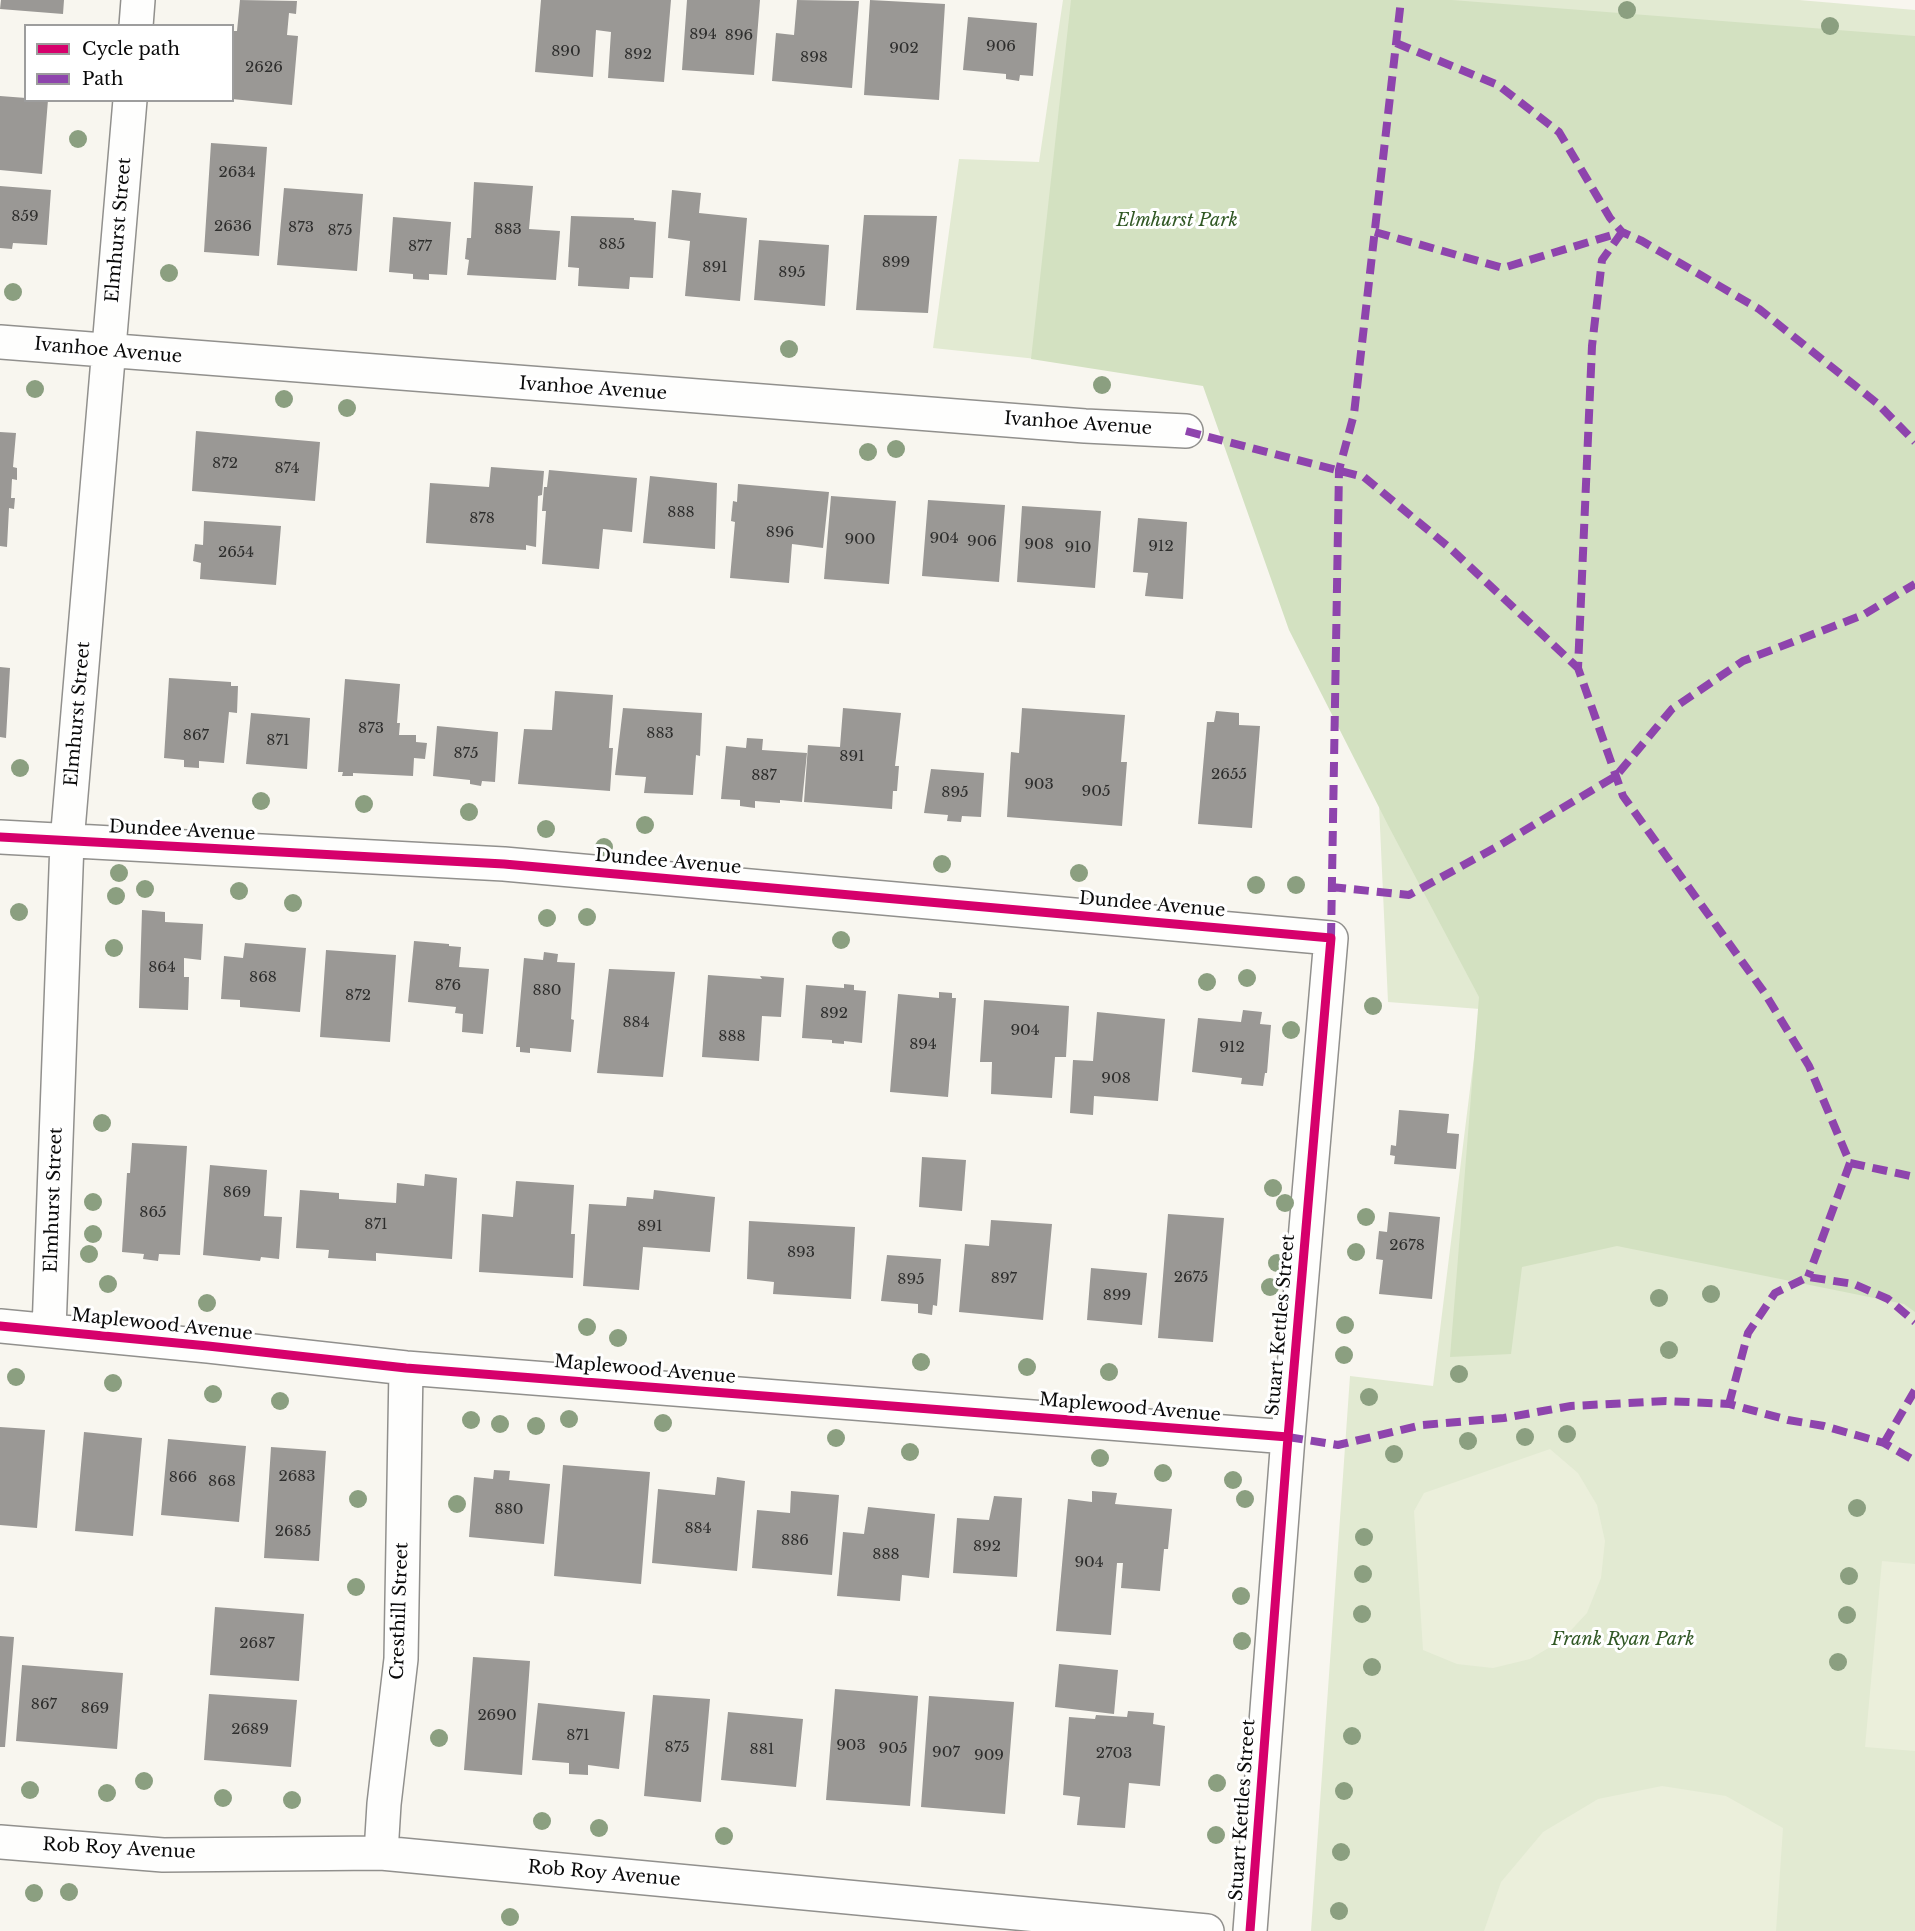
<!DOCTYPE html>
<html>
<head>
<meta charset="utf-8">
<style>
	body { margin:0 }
	#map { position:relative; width:1915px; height:1931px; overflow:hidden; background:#f8f6ef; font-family:"Libre Baskerville",serif }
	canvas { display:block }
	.legend { position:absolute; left:24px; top:24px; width:210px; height:78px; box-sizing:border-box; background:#fff; border:2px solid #9d9d9d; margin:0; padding:8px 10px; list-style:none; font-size:18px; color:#0a0a0a }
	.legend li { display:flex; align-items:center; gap:12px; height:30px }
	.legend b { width:30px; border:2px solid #9d9d9d }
</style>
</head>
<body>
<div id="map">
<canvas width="1915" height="1931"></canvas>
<ul class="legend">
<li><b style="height:8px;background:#d6006c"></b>Cycle path</li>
<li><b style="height:8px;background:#8e44ad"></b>Path</li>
</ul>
</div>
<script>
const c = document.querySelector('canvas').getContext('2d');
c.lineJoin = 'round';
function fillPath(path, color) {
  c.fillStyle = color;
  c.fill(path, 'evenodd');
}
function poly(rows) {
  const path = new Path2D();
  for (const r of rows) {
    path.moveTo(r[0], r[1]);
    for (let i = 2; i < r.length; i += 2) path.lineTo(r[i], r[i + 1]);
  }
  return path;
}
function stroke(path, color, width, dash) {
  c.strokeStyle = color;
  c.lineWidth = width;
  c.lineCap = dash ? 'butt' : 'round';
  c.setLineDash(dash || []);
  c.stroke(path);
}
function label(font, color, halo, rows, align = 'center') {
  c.font = font + ' "Libre Baskerville",serif';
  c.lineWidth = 6;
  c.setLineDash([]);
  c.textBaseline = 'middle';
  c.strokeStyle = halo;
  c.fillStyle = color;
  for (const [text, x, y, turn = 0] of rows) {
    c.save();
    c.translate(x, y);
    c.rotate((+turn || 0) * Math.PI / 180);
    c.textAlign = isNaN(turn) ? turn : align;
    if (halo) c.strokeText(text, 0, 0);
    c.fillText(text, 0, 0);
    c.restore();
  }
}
fillPath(poly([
	[1063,0,1351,0,1310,388,933,348,959,159,1039,162],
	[1403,0,1799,0,1915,10,1915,1931,1311,1931,1350,1376,1433,1386,1480,1009,1388,1002,1364,477]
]), '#e2ead2');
fillPath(poly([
	[1071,0,1452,0,1915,36,1915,1312,1904,1304,1617,1246,1522,1267,1511,1354,1450,1357,1479,997,1389,827,1289,630,1203,386,1031,359]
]), '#d3e1c1');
fillPath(poly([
	[1550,1449,1578,1473,1597,1505,1605,1541,1601,1578,1587,1613,1562,1640,1530,1659,1493,1668,1457,1664,1423,1650,1414,1511,1424,1493],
	[1882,1561,1915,1564,1915,1751,1865,1747],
	[1662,1786,1726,1796,1783,1828,1776,1931,1484,1931,1501,1882,1543,1832,1598,1799]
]), '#ebefdb');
fillPath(poly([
	[1,0,64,0,63,14,0,9],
	[240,0,297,1,296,14,289,13,287,35,298,36,292,105,232,99,232,31,237,31],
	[541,0,671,0,664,82,608,78,611,32,596,30,593,77,535,72],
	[687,0,760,0,754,75,682,70],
	[797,0,859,1,852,88,772,81,776,33,794,35],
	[870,0,945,4,939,100,864,95],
	[968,17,1037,23,1033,76,1020,75,1019,81,1006,79,1006,74,963,70],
	[0,96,26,98,26,100,48,100,42,174,0,170],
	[211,143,267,147,259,256,204,252],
	[474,182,533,186,529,229,560,231,556,280,467,275,469,260,465,259,467,238,471,238],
	[0,186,51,190,47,245,13,243,12,249,0,248],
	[284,188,363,194,357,271,277,265],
	[672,190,701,193,699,213,747,218,740,301,685,296,690,241,668,238],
	[864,215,937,216,928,313,856,310],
	[571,216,634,218,634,220,656,222,653,278,630,277,629,289,578,286,579,268,568,267],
	[393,217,451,222,447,275,429,274,429,280,413,279,413,274,389,272],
	[759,240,829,245,825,306,754,300],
	[196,431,320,442,315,501,192,491],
	[0,432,16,433,13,467,17,468,17,480,12,479,11,498,15,498,14,509,9,508,7,547,0,546],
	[491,467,544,471,542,495,538,496,536,547,526,545,526,550,426,543,430,483,489,487],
	[549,470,637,478,632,532,603,529,599,569,542,564,546,511,542,511,544,487,547,487],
	[650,476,717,483,715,549,643,543],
	[738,484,829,492,823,548,792,544,789,583,730,578,735,522,731,521,733,501,737,502],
	[831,496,896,501,889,584,824,579],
	[928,500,1005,505,999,582,922,576],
	[1022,506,1101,511,1095,588,1017,582],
	[1138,518,1187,522,1183,599,1145,596,1148,573,1133,572],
	[204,521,281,526,276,585,200,579,201,563,193,561,195,544,203,545],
	[0,667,10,668,6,738,0,737],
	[169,678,231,682,231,686,238,686,237,713,229,712,224,763,199,761,199,768,184,767,184,760,164,758],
	[345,679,400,684,397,723,400,723,399,735,416,735,416,742,427,743,425,759,414,758,413,776,353,773,353,776,342,776,343,772,338,772],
	[555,691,613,695,609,748,613,748,610,791,518,784,524,729,552,730],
	[623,708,702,713,700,756,696,755,693,795,644,793,646,777,615,775],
	[843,708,901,713,895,766,899,766,897,791,893,791,892,809,804,802,808,745,840,747],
	[1022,708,1125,715,1121,762,1127,762,1122,826,1007,817,1011,752,1019,753],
	[1216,711,1239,713,1239,725,1260,726,1252,828,1198,824,1207,722,1214,722],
	[251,713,310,718,307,769,246,764],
	[437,726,498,732,495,782,482,781,481,786,470,784,470,780,433,776],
	[747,738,763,739,762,750,807,753,802,802,780,800,780,803,755,801,755,808,740,806,740,800,721,799,726,746,746,748],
	[931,769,984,773,981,817,962,816,961,822,947,821,948,815,924,813],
	[142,910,165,912,165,922,203,924,201,960,184,958,184,977,189,977,188,1010,139,1008],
	[414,941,449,944,449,946,461,947,459,967,489,969,483,1034,462,1032,463,1014,455,1013,456,1007,408,1002],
	[245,943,306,948,300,1012,240,1007,240,1000,221,999,224,956,243,958],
	[326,950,396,955,390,1042,320,1037],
	[544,952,558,954,557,962,575,963,571,1019,574,1020,571,1052,530,1048,530,1053,520,1052,520,1047,516,1047,524,958,543,960],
	[609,969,675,972,663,1077,597,1073],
	[708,975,762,979,760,976,784,978,781,1017,762,1016,759,1061,702,1057],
	[844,984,854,985,854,990,866,991,862,1043,844,1041,844,1044,832,1043,832,1040,802,1038,806,985,844,988],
	[939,992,952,993,952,998,956,998,948,1097,890,1092,898,994,939,998],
	[984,1000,1069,1006,1066,1057,1055,1057,1052,1098,991,1094,992,1062,980,1062],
	[1243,1010,1262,1012,1260,1024,1271,1025,1267,1073,1265,1073,1263,1086,1241,1084,1242,1078,1192,1072,1198,1018,1241,1022],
	[1097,1012,1165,1019,1158,1101,1094,1096,1093,1115,1070,1113,1073,1060,1093,1061],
	[1399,1110,1449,1114,1447,1133,1459,1134,1456,1169,1394,1164,1395,1156,1390,1155,1391,1145,1396,1146],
	[132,1143,187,1146,180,1255,159,1254,158,1261,143,1259,144,1254,122,1252,127,1173,130,1173],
	[922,1157,966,1160,962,1211,919,1207],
	[210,1165,267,1170,264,1216,282,1217,279,1259,261,1257,260,1261,203,1255],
	[425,1174,457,1178,452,1259,376,1253,376,1261,328,1258,329,1250,296,1248,300,1190,339,1193,339,1199,396,1203,397,1183,424,1186],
	[516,1181,574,1185,571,1234,575,1234,573,1278,479,1272,482,1214,513,1217],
	[654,1190,715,1197,710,1252,643,1247,639,1290,583,1286,589,1204,626,1206,627,1197,653,1199],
	[1389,1212,1440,1217,1432,1299,1379,1294,1383,1260,1376,1259,1379,1231,1387,1232],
	[1168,1214,1224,1218,1213,1342,1158,1338],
	[991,1220,1052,1224,1043,1320,959,1312,965,1244,989,1246],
	[749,1221,855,1227,851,1299,773,1294,774,1282,747,1279],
	[887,1255,941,1259,937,1306,933,1305,932,1315,918,1313,918,1304,881,1301],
	[1091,1268,1147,1273,1142,1325,1087,1320],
	[0,1427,45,1430,37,1528,0,1525],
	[84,1432,142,1438,133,1536,75,1531],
	[168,1439,246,1446,239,1522,161,1515],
	[271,1447,326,1451,319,1561,264,1558],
	[563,1465,650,1472,641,1584,554,1576],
	[494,1470,510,1471,509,1480,550,1484,544,1544,469,1537,474,1477,493,1479],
	[717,1477,745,1481,737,1571,652,1563,658,1489,715,1495],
	[791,1491,839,1495,832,1575,752,1568,757,1510,790,1513],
	[1092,1491,1117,1493,1115,1504,1172,1509,1168,1549,1164,1549,1160,1591,1121,1588,1123,1563,1117,1563,1111,1635,1056,1631,1068,1499,1092,1502],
	[994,1496,1022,1498,1017,1577,953,1573,957,1518,989,1520],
	[868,1507,935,1514,929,1578,902,1575,900,1601,837,1596,843,1532,864,1534],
	[215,1607,304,1614,299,1681,210,1675],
	[0,1636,14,1637,5,1747,0,1747],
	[473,1657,530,1661,522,1775,464,1770],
	[1059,1664,1118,1670,1114,1714,1055,1707],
	[22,1665,123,1673,117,1749,16,1741],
	[835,1689,918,1696,910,1806,826,1800],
	[209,1694,297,1700,291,1767,204,1760],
	[653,1695,710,1699,701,1802,644,1796],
	[929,1696,1014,1702,1005,1814,921,1807],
	[538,1703,625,1712,619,1769,588,1765,588,1775,569,1774,569,1763,532,1760],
	[1128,1711,1154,1713,1153,1724,1165,1726,1160,1786,1129,1783,1125,1828,1077,1825,1080,1797,1063,1795,1069,1717,1095,1719,1096,1715,1127,1717],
	[728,1712,803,1719,796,1787,721,1780]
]), '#9a9895');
const minor = poly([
	[136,26,138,0],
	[0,342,1085,426,1186,431],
	[0,837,504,864,1331,938,1288,1437,1250,1931],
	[0,1326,208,1346,406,1368,1288,1437],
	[49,1330,67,842,130,100],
	[0,1842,163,1855,381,1853,1207,1931],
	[381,1853,384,1804,401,1659,406,1368]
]);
stroke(minor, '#91908d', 36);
stroke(minor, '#fefefd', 33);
stroke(poly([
	[1396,43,1498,85,1559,132,1610,218,1622,232,1642,241,1759,309,1878,404,1915,442],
	[1375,232,1503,268,1622,232],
	[1622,232,1602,260,1592,346,1578,668,1623,796,1764,992,1809,1066,1850,1163,1808,1277],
	[1186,431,1364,477,1451,549,1578,668],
	[1331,887,1409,895,1500,845,1616,776,1672,709,1743,661,1863,615,1915,584],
	[1331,938,1339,470,1354,414,1401,0],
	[1850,1163,1915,1177],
	[1729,1404,1748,1333,1775,1293,1808,1277,1854,1284,1888,1299,1915,1322],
	[1288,1437,1338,1445,1422,1425,1504,1418,1571,1406,1666,1401,1729,1404,1788,1420,1824,1426,1884,1443,1915,1461],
	[1884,1443,1915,1390]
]), '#8e44ad', 8, [15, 8]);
stroke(poly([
	[0,837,504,864,1331,938,1288,1437,1250,1931],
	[0,1326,208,1346,406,1368,1288,1437]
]), '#d6006c', 9);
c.fillStyle = '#8b9f80';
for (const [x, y] of [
	[1627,10],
	[1830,26],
	[78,139],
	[169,273],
	[13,292],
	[789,349],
	[1102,385],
	[35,389],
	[284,399],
	[347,408],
	[896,449],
	[868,452],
	[20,768],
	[261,801],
	[364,804],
	[469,812],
	[645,825],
	[546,829],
	[604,847],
	[942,864],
	[119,873],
	[1079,873],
	[1256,885],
	[1296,885],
	[145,889],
	[239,891],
	[116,896],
	[293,903],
	[19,912],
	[587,917],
	[547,918],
	[841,940],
	[114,948],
	[1247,978],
	[1207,982],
	[1373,1006],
	[1291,1030],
	[102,1123],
	[1273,1188],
	[93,1202],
	[1285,1203],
	[1366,1217],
	[93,1234],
	[1356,1252],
	[89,1254],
	[1277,1263],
	[108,1284],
	[1270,1287],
	[1711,1294],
	[1659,1298],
	[207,1303],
	[1345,1325],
	[587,1327],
	[618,1338],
	[1669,1350],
	[1344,1355],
	[921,1362],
	[1027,1367],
	[1109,1372],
	[1459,1374],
	[16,1377],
	[113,1383],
	[213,1394],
	[1369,1397],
	[280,1401],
	[569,1419],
	[471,1420],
	[663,1423],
	[500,1424],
	[536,1426],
	[1567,1434],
	[1525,1437],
	[836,1438],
	[1468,1441],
	[910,1452],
	[1394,1454],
	[1100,1458],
	[1163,1473],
	[1233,1480],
	[358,1499],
	[1245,1499],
	[457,1504],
	[1857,1508],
	[1364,1537],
	[1363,1574],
	[1849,1576],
	[356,1587],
	[1241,1596],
	[1362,1614],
	[1847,1615],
	[1242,1641],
	[1838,1662],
	[1372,1667],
	[1352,1736],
	[439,1738],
	[144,1781],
	[1217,1783],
	[30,1790],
	[1344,1791],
	[107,1793],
	[223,1798],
	[292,1800],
	[542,1821],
	[599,1828],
	[1216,1835],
	[724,1836],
	[1341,1852],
	[69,1892],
	[34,1893],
	[1339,1911],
	[510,1917]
]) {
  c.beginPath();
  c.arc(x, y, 9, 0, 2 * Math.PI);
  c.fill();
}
label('15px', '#2e2e2d', null, [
	["894",703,35],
	["896",739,36],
	["906",1001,47],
	["902",904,49],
	["890",566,52],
	["892",638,55],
	["898",814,58],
	["2626",264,68],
	["2634",237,173],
	["859",25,217],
	["2636",233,227],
	["873",301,228],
	["883",508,230],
	["875",340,231],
	["885",612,245],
	["877",420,247],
	["899",896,263],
	["891",715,268],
	["895",792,273],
	["872",225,464],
	["874",287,469],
	["888",681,513],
	["878",482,519],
	["896",780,533],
	["904",944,539],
	["900",860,540],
	["906",982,542],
	["908",1039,545],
	["912",1161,547],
	["910",1078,548],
	["2654",236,553],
	["873",371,729],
	["883",660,734],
	["867",196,736],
	["871",278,741],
	["875",466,754],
	["891",852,757],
	["2655",1229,775],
	["887",764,776],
	["903",1039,785],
	["905",1096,792],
	["895",955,793],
	["864",162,968],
	["868",263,978],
	["876",448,986],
	["880",547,991],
	["872",358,996],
	["892",834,1014],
	["884",636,1023],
	["904",1025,1031],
	["888",732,1037],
	["894",923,1045],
	["912",1232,1048],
	["908",1116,1079],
	["869",237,1193],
	["865",153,1213],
	["871",376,1225],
	["891",650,1227],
	["2678",1407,1246],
	["893",801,1253],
	["2675",1191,1278],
	["897",1004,1279],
	["895",911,1280],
	["899",1117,1296],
	["2683",297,1477],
	["866",183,1478],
	["868",222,1482],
	["880",509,1510],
	["884",698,1529],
	["2685",293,1532],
	["886",795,1541],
	["892",987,1547],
	["888",886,1555],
	["904",1089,1563],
	["2687",257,1644],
	["867",44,1705],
	["869",95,1709],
	["2690",497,1716],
	["2689",250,1730],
	["871",578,1736],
	["903",851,1746],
	["875",677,1748],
	["905",893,1749],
	["881",762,1750],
	["907",946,1753],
	["2703",1114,1754],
	["909",989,1756]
]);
label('italic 18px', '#315825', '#fff', [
	["Elmhurst Park",1177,221],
	["Frank Ryan Park",1623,1640]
]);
label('18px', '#0a0a0a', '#fff', [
	["Elmhurst Street",119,230,-85],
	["Ivanhoe Avenue",108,351,5],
	["Ivanhoe Avenue",593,389,4],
	["Ivanhoe Avenue",1078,424,4],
	["Elmhurst Street",78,714,-85],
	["Dundee Avenue",182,831,3],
	["Dundee Avenue",668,862,5],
	["Dundee Avenue",1152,905,5],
	["Elmhurst Street",54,1200,-88],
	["Maplewood Avenue",162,1325,6],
	["Stuart Kettles Street",1281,1325,-85],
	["Maplewood Avenue",645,1370,5],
	["Maplewood Avenue",1130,1408,5],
	["Cresthill Street",400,1611,-88],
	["Stuart Kettles Street",1243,1810,-86],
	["Rob Roy Avenue",119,1849,3],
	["Rob Roy Avenue",604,1874,5]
]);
</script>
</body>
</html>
